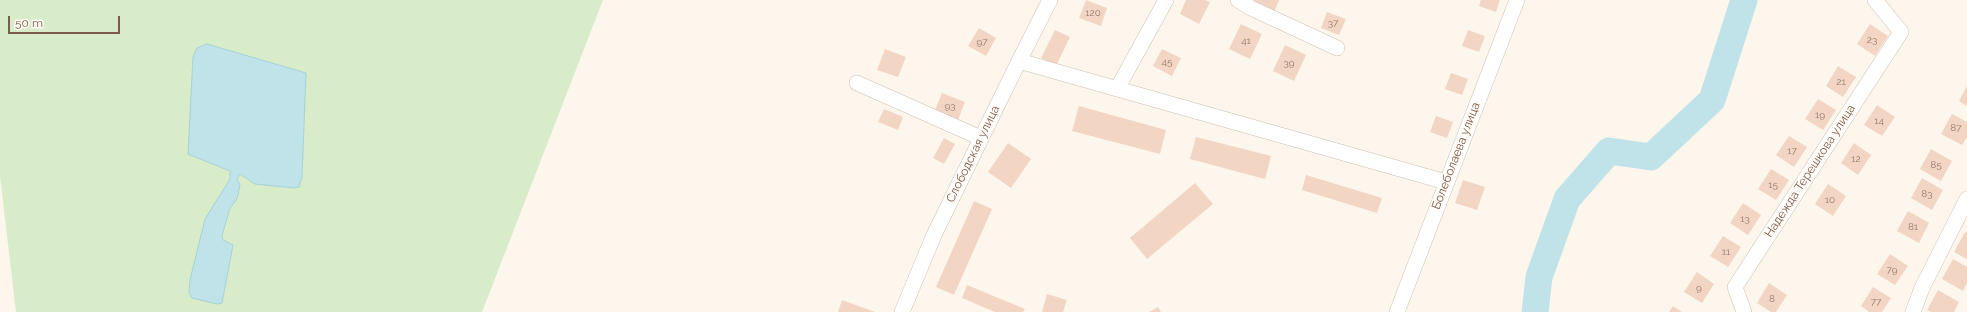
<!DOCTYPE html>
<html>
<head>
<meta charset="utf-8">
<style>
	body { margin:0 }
	#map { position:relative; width:1967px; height:312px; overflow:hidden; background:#fdf6ec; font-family:Raleway,sans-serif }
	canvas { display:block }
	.scale { position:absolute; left:8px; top:16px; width:112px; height:18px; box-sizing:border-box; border:2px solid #7a5c4d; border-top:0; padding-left:5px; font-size:12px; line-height:14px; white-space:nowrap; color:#7a5c4d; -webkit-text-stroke:3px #fffaf3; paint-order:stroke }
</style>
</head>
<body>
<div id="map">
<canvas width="1967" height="312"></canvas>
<div class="scale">50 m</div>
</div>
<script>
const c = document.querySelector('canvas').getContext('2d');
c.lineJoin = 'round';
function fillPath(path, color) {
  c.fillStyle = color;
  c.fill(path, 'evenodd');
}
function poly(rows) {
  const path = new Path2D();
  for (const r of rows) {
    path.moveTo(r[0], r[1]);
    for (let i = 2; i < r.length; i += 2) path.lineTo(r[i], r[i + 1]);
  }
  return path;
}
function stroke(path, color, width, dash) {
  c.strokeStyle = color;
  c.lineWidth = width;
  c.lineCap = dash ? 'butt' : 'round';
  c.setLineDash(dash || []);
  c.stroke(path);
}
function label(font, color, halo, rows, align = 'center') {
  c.font = font + ' Raleway,sans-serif';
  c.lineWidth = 3;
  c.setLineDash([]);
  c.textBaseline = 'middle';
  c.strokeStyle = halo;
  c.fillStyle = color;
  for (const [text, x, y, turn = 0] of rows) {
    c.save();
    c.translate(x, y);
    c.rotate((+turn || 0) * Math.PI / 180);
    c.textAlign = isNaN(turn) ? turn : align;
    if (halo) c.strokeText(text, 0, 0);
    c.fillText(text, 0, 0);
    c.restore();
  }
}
fillPath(poly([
	[0,0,603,0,482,312,16,312,0,176]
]), '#d8ecc9');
const water = poly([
	[207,44,306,73,302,177,299,187,294,188,255,184,240,174,237,179,240,185,237,199,230,208,222,236,223,240,233,245,222,303,217,304,192,298,189,293,190,280,205,219,230,179,230,171,188,154,193,57,197,48,207,44]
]);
fillPath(water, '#bfe3e8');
stroke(water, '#a5d3da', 1);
stroke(poly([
	[1535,312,1539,277,1567,199,1609,151,1651,157,1712,100,1744,0]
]), '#bfe3e8', 27);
fillPath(poly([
	[1086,0,1107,8,1101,26,1079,18],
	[1186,0,1205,0,1210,2,1199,24,1180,14],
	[1248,0,1279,0,1274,12],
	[1481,0,1500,0,1496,12,1479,6],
	[1327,12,1346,19,1339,35,1321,28],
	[1241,24,1262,34,1250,59,1229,49],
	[1870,24,1888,36,1875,56,1857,44],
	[979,28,996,38,986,56,968,46],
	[1055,30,1070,37,1056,66,1041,58],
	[1468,30,1485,36,1479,52,1462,46],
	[1285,45,1306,55,1294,81,1273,71],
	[885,49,906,57,898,77,877,70],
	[1162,49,1181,58,1172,76,1153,66],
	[1838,66,1856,77,1843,97,1826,86],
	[1451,73,1468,79,1462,95,1445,89],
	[1967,86,1967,106,1959,101],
	[942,93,965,102,958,120,935,110],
	[1818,99,1836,110,1823,130,1805,119],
	[1877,105,1895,117,1882,136,1864,125],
	[1079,106,1166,130,1160,154,1072,131],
	[884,109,903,117,898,130,878,122],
	[1952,114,1967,122,1967,137,1962,145,1941,134],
	[1436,116,1453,122,1447,138,1430,132],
	[1789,136,1807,147,1794,167,1776,155],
	[1196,137,1271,156,1265,179,1190,159],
	[944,138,955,144,944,164,933,158],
	[1008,143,1031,159,1011,188,988,172],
	[1854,143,1871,155,1858,175,1841,163],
	[1931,149,1952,161,1941,181,1920,169],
	[1771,169,1789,180,1776,200,1758,189],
	[1306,175,1382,198,1377,213,1302,190],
	[1922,178,1943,190,1932,210,1911,198],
	[1463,180,1485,187,1477,210,1455,203],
	[1195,183,1213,204,1147,259,1130,238],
	[1828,184,1846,196,1833,216,1815,204],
	[974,201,992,209,954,295,936,287],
	[1743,203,1761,215,1748,235,1730,223],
	[1908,211,1929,223,1919,243,1897,231],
	[1965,232,1967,233,1967,259,1954,252],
	[1723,236,1741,247,1728,267,1710,256],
	[1890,254,1908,266,1895,285,1877,274],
	[1953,259,1967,267,1967,283,1963,291,1942,279],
	[1697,272,1714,284,1702,303,1684,292],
	[1769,283,1787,295,1776,312,1771,312,1757,303],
	[967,285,1025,309,1023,312,995,312,962,298],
	[1873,287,1891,298,1882,312,1869,312,1861,306],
	[1938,290,1959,302,1954,312,1931,312,1927,310],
	[1047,294,1067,300,1063,312,1042,312],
	[842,300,875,312,838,312],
	[1673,306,1682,312,1669,312],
	[1158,307,1161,312,1149,312]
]), '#f3d5c3');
const minor = poly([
	[1238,0,1251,8,1337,48],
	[1019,61,1446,182],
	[857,83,981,138],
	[1117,89,1166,0],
	[902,312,934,235,1019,61,1050,0],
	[1397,312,1517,0],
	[1744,312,1735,287,1901,32,1875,0],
	[1913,312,1922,288,1967,199]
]);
stroke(minor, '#d1beb0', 16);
stroke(minor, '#fff', 15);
label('10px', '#987a6a', null, [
	["120",1093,13],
	["37",1333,23],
	["23",1872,40],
	["41",1246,41],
	["97",982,42],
	["45",1167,62],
	["39",1289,63],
	["21",1841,82],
	["93",950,106],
	["19",1820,115],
	["14",1879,121],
	["87",1956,128],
	["17",1792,151],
	["12",1856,159],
	["85",1936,165],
	["15",1773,185],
	["83",1927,194],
	["10",1830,200],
	["13",1745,219],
	["81",1913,227],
	["11",1726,252],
	["79",1892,270],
	["9",1699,288],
	["8",1772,299],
	["77",1876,302]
]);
label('12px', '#7a5c4d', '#fffaf3', [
	["Слободская улица",973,154,-64],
	["Болеболаева улица",1456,156,-69],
	["Надежда Терешкова улица",1810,171,-57]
]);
</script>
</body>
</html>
